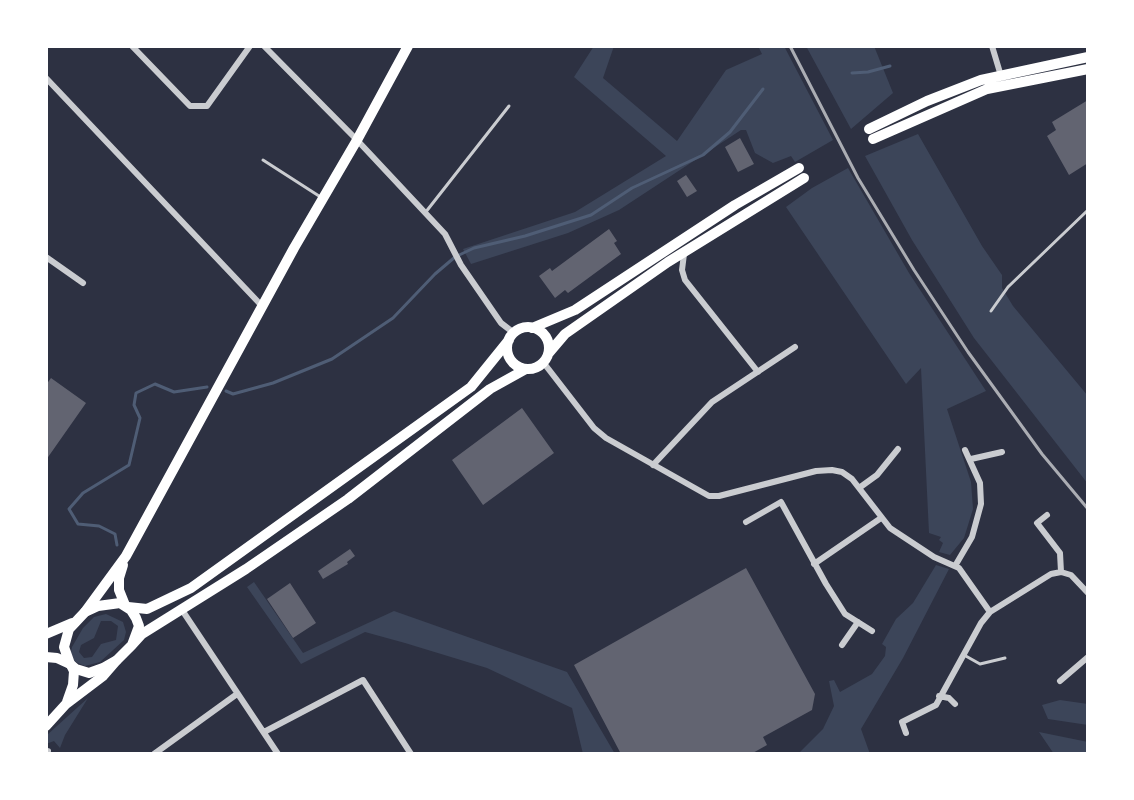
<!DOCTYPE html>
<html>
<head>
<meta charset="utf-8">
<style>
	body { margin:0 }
	#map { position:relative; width:1134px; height:800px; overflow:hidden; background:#2d3142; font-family:Rubik,sans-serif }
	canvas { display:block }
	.frame { position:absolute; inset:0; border:48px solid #fff; pointer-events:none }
</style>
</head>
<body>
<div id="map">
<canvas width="1134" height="800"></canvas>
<div class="frame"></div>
</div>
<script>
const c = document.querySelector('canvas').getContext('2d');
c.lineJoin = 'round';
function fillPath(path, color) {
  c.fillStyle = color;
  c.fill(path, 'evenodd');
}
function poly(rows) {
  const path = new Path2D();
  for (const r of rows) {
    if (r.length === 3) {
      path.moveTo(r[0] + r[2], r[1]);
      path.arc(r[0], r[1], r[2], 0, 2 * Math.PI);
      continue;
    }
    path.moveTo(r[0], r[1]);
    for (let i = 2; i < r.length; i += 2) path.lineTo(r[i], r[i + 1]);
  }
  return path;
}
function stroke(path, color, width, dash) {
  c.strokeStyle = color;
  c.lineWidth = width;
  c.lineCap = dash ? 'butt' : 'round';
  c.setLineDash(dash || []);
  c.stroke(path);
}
fillPath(poly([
	[594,46,614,46,603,78,677,141,726,70,762,54,758,46,784,46,833,140,795,162,791,156,773,163,755,153,746,130,741,130,619,210,568,233,471,264,463,249,575,212,666,156,574,77],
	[806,46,874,46,893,93,851,129],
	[918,134,982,246,1002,275,1002,288,1013,306,1088,396,1088,484,974,338,912,240,865,156],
	[848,168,909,273,986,391,947,409,971,482,973,509,964,538,950,555,939,552,943,543,939,540,941,537,929,533,921,368,906,384,786,207,812,188],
	[936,565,949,569,903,658,861,729,870,754,798,754,823,729,834,706,829,681,834,680,840,692,872,674,885,656,886,647,882,644,896,619,913,603],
	[254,582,303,653,394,611,567,672,615,754,583,754,572,708,487,668,405,643,365,632,301,664,247,587],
	[106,614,123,622,126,632,124,640,100,662,85,666,80,664,74,661,71,652,72,647,83,628,94,617],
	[101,621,111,621,118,626,116,640,101,644,92,657,84,658,79,652,81,645,94,638],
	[88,698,65,735,60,748,54,741,46,744,47,735],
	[1060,700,1088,704,1088,725,1048,719,1042,705],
	[1039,732,1088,742,1088,754,1054,754]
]), '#3c4559');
stroke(poly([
	[852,73,868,72,890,66],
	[226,391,233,394,273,383,332,359,393,318,435,274,455,257,474,248,525,236,591,215,632,188,703,155,730,132,763,89],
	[117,545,115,534,99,526,78,524,69,509,83,493,129,465,140,418,134,405,136,393,155,384,174,392,207,387]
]), '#4f5d75', 3);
fillPath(poly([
	[1088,100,1088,163,1069,175,1047,136,1056,130,1052,122],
	[740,138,754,164,738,172,725,147],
	[686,175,697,191,687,197,677,181],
	[609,229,617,241,614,243,621,254,568,293,565,290,555,298,539,276,550,268,552,271],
	[51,378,86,403,46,460,46,385],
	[522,408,554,453,483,505,452,460],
	[350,549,355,556,347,562,348,564,323,579,318,571],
	[746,568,815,694,812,710,763,737,767,745,751,754,621,754,574,665],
	[290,583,316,623,293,638,267,599]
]), '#626471');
stroke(poly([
	[263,160,319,196],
	[425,213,509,106],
	[991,311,1008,287,1088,210],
	[964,655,980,664,1005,658]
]), '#caccd0', 3);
stroke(poly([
	[132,46,190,106,207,106,250,46],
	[264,46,357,140,445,234,461,265,501,323,514,333],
	[992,46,1001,76],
	[46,78,262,306],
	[684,254,682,270,685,280,758,372],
	[46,257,83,283],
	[543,362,594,428,606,438,709,496,719,496,816,471,832,470,842,472,852,479,890,528,934,557,959,568,990,612],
	[971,459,1002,452],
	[653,465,712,402,795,347],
	[859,488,877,475,898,449],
	[1047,515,1037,523,1060,553,1061,572],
	[746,522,781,502,826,584,845,614,872,631],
	[814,564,881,518],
	[955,566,972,537,981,504,980,483,965,450],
	[182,610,278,754],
	[842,645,858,622],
	[1060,681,1088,657],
	[939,696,949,698,955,704],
	[264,732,363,680,411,754],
	[906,733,902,722,936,705,981,623,990,612,1051,574,1061,572,1071,575,1088,593],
	[47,754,48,751],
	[154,754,237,694]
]), '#caccd0', 6);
stroke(poly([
	[123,565,119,578,119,590,125,605],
	[85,612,126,556,294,248,357,140,408,46],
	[67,702,73,685,74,671,71,665],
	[46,726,66,704,103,676,116,661]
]), '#fff', 10);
stroke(poly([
	[869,129,927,101,981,80,1088,57],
	[873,139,987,89,1088,69],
	[528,348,21],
	[532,328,575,310,735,205,799,168],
	[548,354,565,334,668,262,804,178],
	[120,603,131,610,136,618,139,626,132,645,117,660,103,668,89,673,76,669,70,664,64,647,69,629,85,612,98,606,120,603],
	[128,607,147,609,191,588,471,387,509,340],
	[46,634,72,623],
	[132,645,142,634,246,569,348,499,490,389,526,369],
	[46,657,57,658,70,664]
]), '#fff', 10);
stroke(poly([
	[790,46,858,178,914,270,968,352,1042,454,1088,509]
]), '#abadb3', 3);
</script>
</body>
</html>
